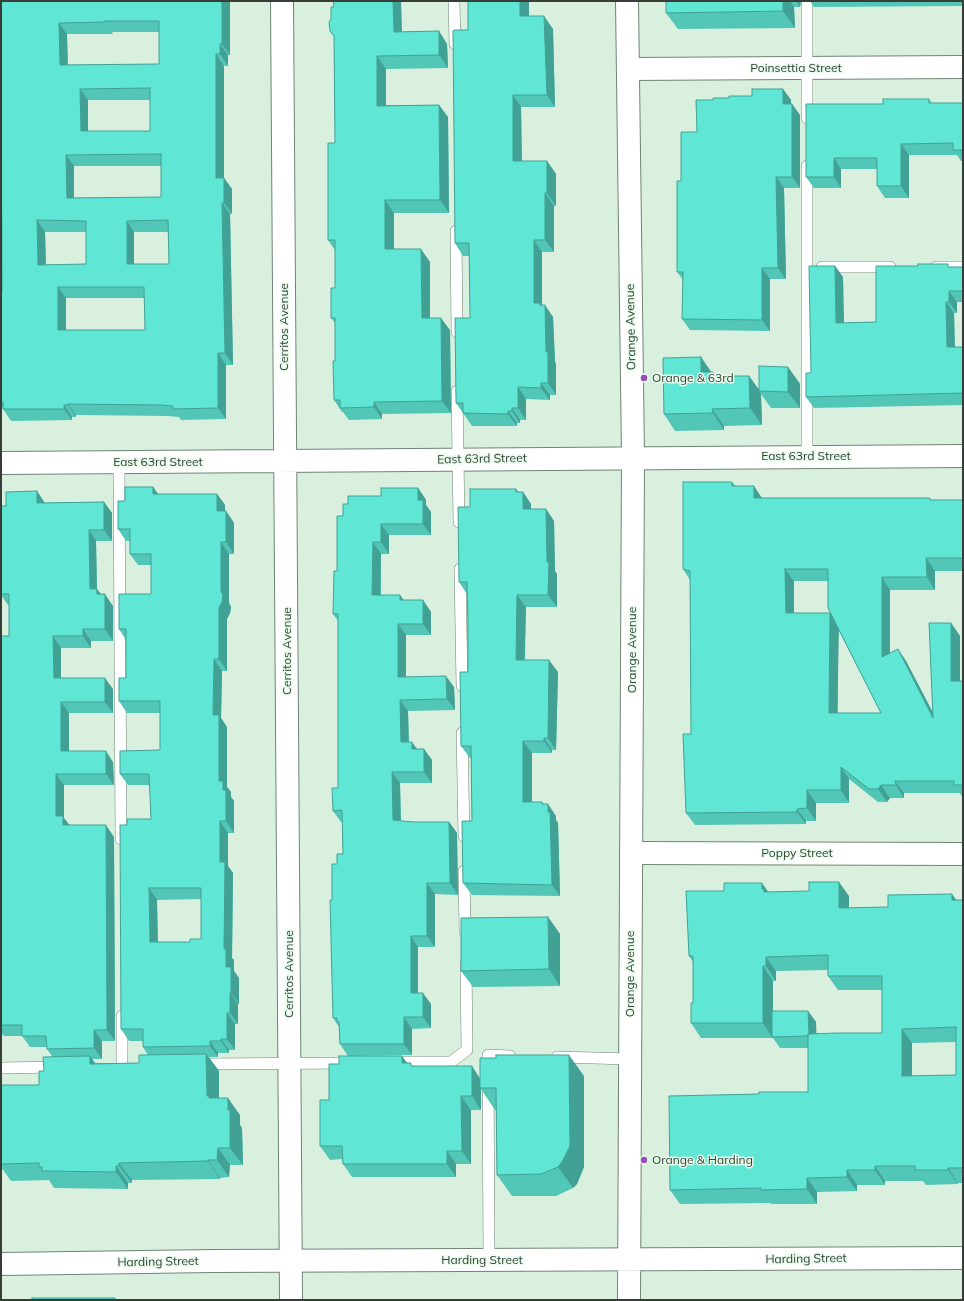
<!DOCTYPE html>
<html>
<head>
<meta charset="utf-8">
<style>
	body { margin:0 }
	#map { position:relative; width:964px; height:1301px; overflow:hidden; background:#daf0de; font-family:Mulish,sans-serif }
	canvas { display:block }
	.frame { position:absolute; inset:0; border:2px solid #363e37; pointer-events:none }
</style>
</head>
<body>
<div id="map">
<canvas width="964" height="1301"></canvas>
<div class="frame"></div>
</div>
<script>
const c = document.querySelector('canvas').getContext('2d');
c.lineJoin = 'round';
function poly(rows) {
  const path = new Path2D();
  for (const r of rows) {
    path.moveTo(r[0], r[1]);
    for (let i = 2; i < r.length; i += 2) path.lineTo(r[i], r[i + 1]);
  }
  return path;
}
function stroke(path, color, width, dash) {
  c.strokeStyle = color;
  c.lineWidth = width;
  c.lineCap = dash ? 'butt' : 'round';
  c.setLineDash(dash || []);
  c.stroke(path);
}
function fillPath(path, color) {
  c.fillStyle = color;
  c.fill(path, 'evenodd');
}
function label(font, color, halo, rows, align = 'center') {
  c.font = font + ' Mulish,sans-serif';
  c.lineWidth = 3;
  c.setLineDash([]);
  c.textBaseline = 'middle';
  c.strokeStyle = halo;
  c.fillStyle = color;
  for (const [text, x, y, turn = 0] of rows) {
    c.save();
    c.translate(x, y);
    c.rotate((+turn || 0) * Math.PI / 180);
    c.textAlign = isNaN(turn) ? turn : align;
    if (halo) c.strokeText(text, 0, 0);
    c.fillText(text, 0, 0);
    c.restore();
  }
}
const service = poly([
	[454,1,455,44],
	[807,1,807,118],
	[807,166,807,456],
	[456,231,457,332],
	[822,267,890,267],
	[936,267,963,267],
	[457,391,459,522],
	[119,462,121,839],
	[460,569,462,686],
	[462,733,464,836],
	[464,871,465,932],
	[122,1016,122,1065],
	[557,1057,630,1059],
	[392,1062,451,1062,467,1050,466,963],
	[200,1064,352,1063],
	[1,1068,58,1067],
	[489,1260,488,1055,510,1056]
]);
const minor = poly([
	[282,1,291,1300],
	[628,69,963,67],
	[1,463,963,456],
	[631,853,963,854]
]);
const tertiary = poly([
	[627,1,633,457,629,1300],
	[1,1264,214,1261,963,1258]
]);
stroke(service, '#708474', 12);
stroke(minor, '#708474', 24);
stroke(tertiary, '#708474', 24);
stroke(service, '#fff', 11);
stroke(minor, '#fff', 22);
stroke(tertiary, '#fff', 22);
fillPath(poly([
	[1,1,230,1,230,55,228,55,228,66,224,66,224,178,232,189,232,214,230,214,233,365,226,365,226,419,181,420,179,417,168,416,76,415,76,417,72,417,72,420,11,421,3,409,3,408,1,405,1,292,2,292],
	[112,32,159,32,159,64,68,65,67,34,113,34],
	[88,100,150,100,150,131,88,131],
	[74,166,161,166,161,197,74,198],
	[45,232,86,232,86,264,46,265],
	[134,232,168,232,169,264,134,264],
	[66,298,145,298,145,330,66,330],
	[401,1,402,32,439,31,447,44,448,68,386,69,386,105,439,105,448,117,449,213,394,213,394,249,430,262,430,318,450,330,451,413,382,414,382,419,349,420,343,412,342,412,334,400,335,361,335,323,331,318,335,288,335,250,328,240,335,143,334,37,330,31,334,7],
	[529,1,529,16,553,29,555,107,521,107,522,161,547,161,556,174,556,206,554,206,554,252,542,252,542,305,553,317,555,362,556,364,556,395,550,395,550,400,526,399,526,420,520,420,520,423,517,423,517,426,472,426,456,403,470,318,469,256,463,256,455,243,468,30],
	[666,1,801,1,800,7,794,7,795,28,678,29,666,13],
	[810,1,963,1,963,6,814,7],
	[783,89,791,100,791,104,792,104,800,115,800,188,784,188,786,279,770,279,770,331,690,330,682,319,683,280,677,272,681,181,697,132,713,100,752,96],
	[929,99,932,103,963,103,963,161,961,161,957,155,909,155,909,198,885,198,877,186,877,169,841,169,841,188,814,188,806,177,883,104],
	[835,266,843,277,844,323,876,322,950,267,963,267,963,302,957,302,957,313,954,313,955,347,963,347,963,405,814,408,806,397],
	[788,367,800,384,800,408,771,408,761,394,762,425,724,426,724,430,675,431,664,414,711,372,713,372,716,376,749,376,759,390],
	[732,482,736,486,762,498,931,500,963,500,963,571,935,571,935,590,890,590,890,653,898,649,906,661,933,713,951,623,960,636,960,681,963,681,963,798,960,793,904,793,904,798,890,798,887,802,878,802,849,779,849,803,816,803,816,821,806,821,806,824,695,825,686,813,691,734,690,580,683,569],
	[794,581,828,581,832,617,794,613],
	[838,629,881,713,838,713],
	[153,487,158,494,217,494,225,505,225,511,226,511,234,523,234,554,229,554,229,603,231,607,230,613,227,619,227,671,222,671,221,718,227,727,227,787,231,792,231,797,234,801,234,833,228,833,228,866,233,873,232,958,234,960,234,971,239,978,239,1004,238,1004,238,1024,235,1024,235,1050,229,1050,229,1053,218,1053,218,1057,209,1057,219,1071,219,1098,240,1115,240,1125,242,1128,243,1165,230,1165,229,1177,220,1178,220,1179,132,1180,132,1183,128,1183,128,1189,54,1188,49,1180,11,1181,1,1167,1,1085,39,1085,44,1071,52,1056,47,1049,47,1047,30,1047,22,1036,4,1036,1,1033,1,636,9,636,9,605,8,605,1,595,1,506,45,503,104,502,112,513,112,541,96,541,97,589,101,594,113,606,113,641,91,641,91,648,61,648,61,678,113,689,113,713,69,713,69,751,113,762,114,785,64,785,64,818,69,825,114,837,115,1041,102,1041,102,1059,92,1059,95,1063,139,1063,148,1055,143,1047,143,1041,129,1041,121,1029,127,825,151,819,150,785,128,785,120,774,160,750,160,713,127,713,119,701,126,678,126,640,119,629,151,594,151,565,138,565,130,554,130,541,126,541,118,529,125,501],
	[201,899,201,939,190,942,158,942,157,900],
	[418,488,426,500,426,505,431,512,431,535,389,535,389,554,381,554,381,595,404,600,423,600,431,612,431,635,406,635,406,677,454,687,455,710,408,711,409,742,417,749,424,749,432,760,432,783,400,783,401,821,413,822,449,822,457,833,458,895,435,894,435,947,418,947,418,993,431,1004,431,1028,412,1029,412,1055,348,1056,340,1044,339,1027,333,1018,332,900,337,864,343,854,342,822,341,822,333,811,338,788,338,621,333,614,337,571,343,516,348,504,381,496],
	[518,492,523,492,531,504,531,509,546,509,554,521,555,571,557,574,557,607,526,607,525,660,558,672,556,750,552,750,552,753,532,753,532,802,544,804,556,816,556,820,558,823,560,896,472,895,463,883,472,821,471,758,470,758,461,746,468,672,467,594,459,582,470,507],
	[724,891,769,892,849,896,849,908,888,907,963,900,963,1183,958,1183,958,1184,926,1185,923,1181,885,1181,885,1185,857,1185,857,1191,817,1192,817,1204,771,1204,770,1203,680,1204,670,1190,759,1094,808,1092,808,1048,780,1048,773,1038,701,1038,691,1023,693,1003,693,962,689,956],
	[828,970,828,976,838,990,882,990,882,1033,816,1034,816,1022,808,1011,773,1011,773,981,776,981,776,971],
	[956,1042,956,1075,912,1076,912,1043],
	[548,917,560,934,560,986,473,987,461,971],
	[407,1063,413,1066,480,1079,584,1076,584,1167,577,1184,573,1188,556,1196,512,1196,497,1175,496,1110,495,1110,481,1089,481,1110,471,1110,471,1164,456,1164,456,1177,352,1177,343,1164,342,1159,330,1160,320,1146,329,1100]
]), '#52c6b7');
fillPath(poly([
	[222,1,230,1,230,55,222,44],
	[393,1,401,1,402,44,394,32],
	[520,1,529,1,529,29,520,16],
	[783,1,790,1,794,7,795,28,783,11],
	[796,1,801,1,800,7],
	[544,16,553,29,555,107,547,95],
	[59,23,67,34,68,77,60,65],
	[439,31,447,44,448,68,439,55],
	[220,44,228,55,228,66,220,54],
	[216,54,224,66,224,182,224,178,232,189,232,214,224,203,216,178],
	[377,56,386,69,386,118,377,106],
	[80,89,88,100,88,143,81,131],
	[783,89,791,100,791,115,783,104],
	[513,95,521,107,522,174,513,161],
	[792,104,800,115,800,188,792,177],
	[439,105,448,117,449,213,440,200],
	[901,144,909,155,909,198,901,186],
	[66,155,74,166,74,209,67,198],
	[834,158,841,169,841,188,834,177],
	[547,161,556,174,556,206,547,193],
	[776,177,784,188,786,279,778,268],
	[545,193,554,206,554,252,545,240],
	[385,200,394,213,394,262,385,249],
	[222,203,230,214,233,365,225,353],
	[37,220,45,232,46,276,38,265],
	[127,221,134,232,134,275,127,264],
	[534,240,542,252,542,307,545,305,553,317,555,362,556,364,556,395,548,383,546,352,534,303],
	[421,249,430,262,430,330,422,318],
	[835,266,843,277,844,334,836,323],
	[762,268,770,279,770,331,762,320],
	[58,287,66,298,66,341,58,330],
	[949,291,957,302,957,313,949,302],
	[946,302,954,313,955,359,947,347],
	[441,318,450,330,451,413,442,401],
	[218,353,226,365,226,419,218,408],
	[701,357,712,373,701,372],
	[788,367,800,384,800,408,788,392],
	[749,376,760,391,759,391,761,394,762,425,750,408],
	[541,383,550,395,550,400,541,388],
	[518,387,526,399,526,420,518,408],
	[374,402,382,414,382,419,374,407],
	[68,404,76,415,76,417,68,405],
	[64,405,72,417,72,420,64,409],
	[512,408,520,420,520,423,512,411],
	[712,409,724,426,724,430,713,413],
	[508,411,517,423,517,426,508,414],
	[754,486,762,498,754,498],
	[153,487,161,498,153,494],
	[418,488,426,500,426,505,431,512,431,535,423,524,418,500],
	[516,489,523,498,523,492,531,504,531,521,523,509,516,492],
	[37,491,45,503,37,503],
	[217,494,225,505,225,523,217,511],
	[104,502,112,513,112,541,104,530],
	[546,509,554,521,555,571,557,574,557,607,548,595,547,562],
	[226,511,234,523,234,554,226,542],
	[381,524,389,535,389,554,381,542],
	[89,530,96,541,97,591,97,589,105,600,105,594,113,606,113,641,105,629,90,589],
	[221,542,229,554,229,603,231,607,230,613,227,619,227,671,219,659,219,608,221,591],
	[373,542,381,554,380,606,372,595],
	[926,558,935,571,935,590,927,577],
	[785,569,794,581,794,626,786,613],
	[882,577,890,590,890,670,882,657],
	[400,595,408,606,400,600],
	[517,595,526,607,524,671,516,660],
	[423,600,431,612,431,635,423,624],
	[830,613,839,626,837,725,829,713],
	[951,623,960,636,960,694,951,681],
	[398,624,406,635,406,688,398,677],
	[83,629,91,641,91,648,83,636],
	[53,636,61,648,61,689,54,678],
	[898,649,906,661,942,730,933,718],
	[214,659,222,671,221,718,227,727,227,787,231,792,231,797,234,801,234,833,226,821,223,790,219,781,213,715],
	[549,660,558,672,556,750,548,738],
	[446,676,454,687,455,710,447,699],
	[105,678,113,689,113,713,105,702],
	[400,700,408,711,409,753,401,742],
	[61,702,69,713,69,762,61,751],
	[544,738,552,750,552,753,544,741],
	[523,741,532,753,532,814,523,802],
	[412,742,420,753,412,749],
	[424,749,432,760,432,783,424,772],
	[106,751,113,762,114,785,106,774],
	[841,767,849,779,849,803,841,790],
	[392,772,400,783,401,832,393,820],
	[56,774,64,785,64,818,71,827,71,837,56,816],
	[895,781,904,793,904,798,896,785],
	[881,785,890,798,887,802,878,789],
	[807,790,816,803,816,821,807,808],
	[542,802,548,810,548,804,556,816,556,820,558,823,560,896,552,885],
	[797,809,806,821,806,824,797,812],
	[220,821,228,833,228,866,233,873,232,958,234,960,234,971,239,978,239,1004,231,993,226,967,224,949,220,862],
	[449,822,457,833,458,895,450,883],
	[106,825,114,837,115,1041,107,1030],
	[839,882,849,896,849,922,839,908],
	[427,883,435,894,435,947,427,936],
	[762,883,772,897,775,906,762,889],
	[149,888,157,900,158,953,150,942],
	[952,894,962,908,952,900],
	[548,917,560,934,560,986,549,969],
	[411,936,418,947,418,1004,411,993],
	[766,957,776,971,776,981,766,966],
	[763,966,773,981,773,1038,763,1023],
	[230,993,238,1004,238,1024,230,1013],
	[423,993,431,1004,431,1028,423,1017],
	[808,1011,816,1022,817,1048,809,1036],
	[227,1013,235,1024,235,1050,227,1039],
	[404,1017,412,1029,412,1055,404,1044],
	[902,1029,912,1043,912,1091,902,1076],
	[94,1030,102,1041,102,1059,94,1048],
	[221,1039,229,1050,229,1053,221,1041],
	[210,1041,218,1053,218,1057,210,1046],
	[206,1054,219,1071,219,1111,207,1096],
	[569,1055,584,1076,584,1167,577,1184,573,1188,558,1167],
	[90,1056,102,1073,90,1064],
	[402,1056,412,1069,402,1063],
	[472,1066,481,1080,480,1088,481,1089,481,1110,472,1096],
	[461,1096,471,1110,471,1164,462,1151],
	[228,1098,240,1115,240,1125,242,1128,243,1165,230,1148,228,1110],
	[218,1148,230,1165,229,1177,217,1160],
	[447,1151,456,1164,456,1177,447,1164],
	[208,1160,220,1178,220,1179,208,1161],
	[119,1163,132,1180,132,1183,119,1166],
	[116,1166,128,1183,128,1189,116,1172],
	[875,1166,885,1181,885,1185,875,1170],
	[948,1168,958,1183,958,1184,948,1170],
	[847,1170,857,1185,857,1191,847,1177],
	[807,1178,817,1192,817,1204,807,1189]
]), '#42a195');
const building = poly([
	[1,1,222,1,222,44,220,44,220,54,216,54,216,178,224,178,224,203,222,203,225,353,218,353,218,408,173,409,173,406,161,405,68,404,68,405,64,405,64,409,3,409,3,402,1,402,1,292,2,292,1,1],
	[105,21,159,21,159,64,60,65,59,23,105,22,105,21],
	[150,88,150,131,81,131,80,89,150,88],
	[161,154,161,197,67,198,66,155,161,154],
	[37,220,86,221,86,264,38,265,37,220],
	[168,220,169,264,127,264,127,221,168,220],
	[58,287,144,287,145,330,58,330,58,287],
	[333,1,393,1,394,32,439,31,439,55,377,56,377,106,439,105,440,200,385,200,385,249,421,249,422,318,441,318,442,401,374,402,374,407,340,408,340,400,334,400,333,361,335,361,335,318,331,318,331,288,335,288,335,240,328,240,328,143,335,143,334,36,330,31,329,22,331,19,331,7,334,7,333,1],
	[468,1,520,1,520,16,544,16,547,95,513,95,513,161,547,161,547,193,545,193,545,240,534,240,534,303,539,303,540,305,545,305,546,352,548,352,548,383,541,383,541,388,518,387,518,408,512,408,512,411,508,411,508,414,463,413,463,403,456,403,455,318,470,318,469,243,455,243,453,31,454,30,468,30,468,1],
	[666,1,783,1,783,11,666,13,666,1],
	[752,89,783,89,783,104,792,104,792,177,776,177,778,268,762,268,762,320,682,319,683,272,677,272,677,181,681,181,681,132,697,132,696,100,713,100,713,98,729,98,729,96,752,96,752,89],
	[883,99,929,99,929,103,963,103,963,155,962,155,962,150,953,150,953,143,901,144,901,186,877,186,877,158,834,158,834,177,806,177,806,104,883,104,883,99],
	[918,264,948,264,948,267,963,267,963,291,949,291,949,302,946,302,947,347,963,347,963,393,806,397,806,373,811,373,809,266,835,266,836,323,876,322,876,266,918,266,918,264],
	[701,357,701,372,713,372,713,376,749,376,750,408,712,409,713,413,664,414,663,358,701,357],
	[759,366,788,367,788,392,759,391,759,366],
	[683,482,732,482,732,486,754,486,754,498,930,498,930,500,963,500,963,558,926,558,927,577,882,577,882,657,898,649,933,718,929,623,951,623,951,681,963,681,963,785,954,785,954,781,895,781,896,785,881,785,878,789,869,789,841,767,841,790,807,790,807,808,797,809,797,812,686,813,683,734,691,734,690,571,683,569,683,482],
	[785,569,828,569,828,608,881,713,829,713,830,613,786,613,785,569],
	[125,487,153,487,153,494,217,494,217,511,226,511,226,542,221,542,221,591,223,595,222,602,219,608,219,659,214,659,213,715,219,715,219,781,223,781,223,790,226,790,226,821,220,821,220,862,225,862,224,949,226,949,226,967,231,967,231,993,230,993,230,1013,227,1013,227,1039,221,1039,221,1041,210,1041,210,1046,143,1047,143,1029,121,1029,120,825,127,825,127,819,151,819,149,774,120,774,120,751,160,750,160,701,119,701,119,678,126,678,126,629,119,629,119,594,151,594,151,554,130,554,130,529,118,529,118,501,125,501,125,487],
	[149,888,201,888,201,939,190,939,190,942,150,942,149,888],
	[381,488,418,488,418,500,423,500,423,524,381,524,381,542,373,542,372,595,400,595,400,600,423,600,423,624,398,624,398,677,446,676,447,699,400,700,401,742,412,742,412,749,424,749,424,772,392,772,393,820,413,822,449,822,450,883,427,883,427,936,411,936,411,993,423,993,423,1017,404,1017,404,1044,340,1044,339,1022,337,1022,337,1018,333,1018,330,900,332,900,332,864,337,864,337,854,343,854,342,810,333,811,332,788,338,788,338,614,333,614,334,571,337,571,337,516,343,516,343,504,348,504,348,496,381,496,381,488],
	[470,489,516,489,516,492,523,492,523,509,546,509,547,562,549,562,548,595,517,595,516,660,549,660,548,738,544,738,544,741,523,741,523,802,542,802,542,804,548,804,548,812,550,812,552,885,463,883,462,821,472,821,471,746,461,746,460,672,468,672,468,620,467,582,459,582,458,507,470,507,470,489],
	[37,491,37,503,104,502,104,530,89,530,90,589,97,589,97,594,105,594,105,629,83,629,83,636,53,636,54,678,105,678,105,702,61,702,61,751,106,751,106,774,56,774,56,816,63,816,63,825,106,825,107,1030,94,1030,94,1048,47,1049,46,1036,22,1036,22,1025,1,1025,1,636,9,636,9,594,1,594,1,506,6,506,6,492,37,491],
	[809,882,839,882,839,908,888,907,888,895,952,894,952,900,963,900,963,1168,948,1168,948,1170,915,1170,915,1166,875,1166,875,1170,847,1170,847,1177,807,1178,807,1189,761,1190,761,1188,670,1190,669,1096,759,1094,759,1092,808,1092,808,1034,837,1033,882,1033,882,976,828,976,828,955,766,957,766,966,763,966,763,1023,691,1023,691,1003,693,1003,693,956,689,956,686,891,724,891,724,883,762,883,762,889,764,889,764,892,809,891,809,882],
	[956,1027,956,1075,902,1076,902,1029,956,1027],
	[548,917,549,969,461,971,461,918,548,917],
	[772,1011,808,1011,809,1034,808,1034,808,1036,772,1037,772,1011],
	[206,1054,207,1096,209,1096,209,1098,228,1098,228,1110,230,1110,230,1148,218,1148,217,1160,208,1160,208,1161,119,1163,119,1166,116,1166,116,1172,42,1171,42,1167,39,1167,39,1163,1,1164,1,1085,39,1085,39,1071,44,1071,43,1057,90,1056,90,1064,139,1063,139,1055,206,1054],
	[496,1055,569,1055,570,1146,562,1162,558,1167,541,1174,497,1175,496,1088,480,1088,480,1058,496,1058,496,1055],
	[339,1056,402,1056,402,1063,411,1063,411,1066,472,1066,472,1096,461,1096,462,1151,447,1151,447,1164,343,1164,342,1146,320,1146,320,1100,329,1100,329,1064,339,1064,339,1056],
	[32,1298,115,1298,115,1300,32,1300,32,1298]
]);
fillPath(building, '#5fe6d5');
stroke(building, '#42a195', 1);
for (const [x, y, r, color] of [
	[644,378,4,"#9b4cbd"],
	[644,1160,4,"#9b4cbd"]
]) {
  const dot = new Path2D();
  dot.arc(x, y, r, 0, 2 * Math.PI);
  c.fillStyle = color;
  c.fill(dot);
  stroke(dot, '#e7fdeb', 1.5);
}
label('12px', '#363e37', '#e7fdeb', [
	["Poinsettia Street",796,68],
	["Cerritos Avenue",284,327,-90],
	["Orange Avenue",631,327,-91],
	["East 63rd Street",806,456],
	["East 63rd Street",482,459,-1],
	["East 63rd Street",158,462],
	["Orange Avenue",632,650,-90],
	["Cerritos Avenue",287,651,-90],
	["Poppy Street",797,853],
	["Cerritos Avenue",289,974,-90],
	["Orange Avenue",630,974,-90],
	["Harding Street",806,1259,-1],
	["Harding Street",482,1260],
	["Harding Street",158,1262,-1]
]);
label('12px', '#363e37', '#e7fdeb', [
	["Orange & 63rd",652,378],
	["Orange & Harding",652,1160]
], 'left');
</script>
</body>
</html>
